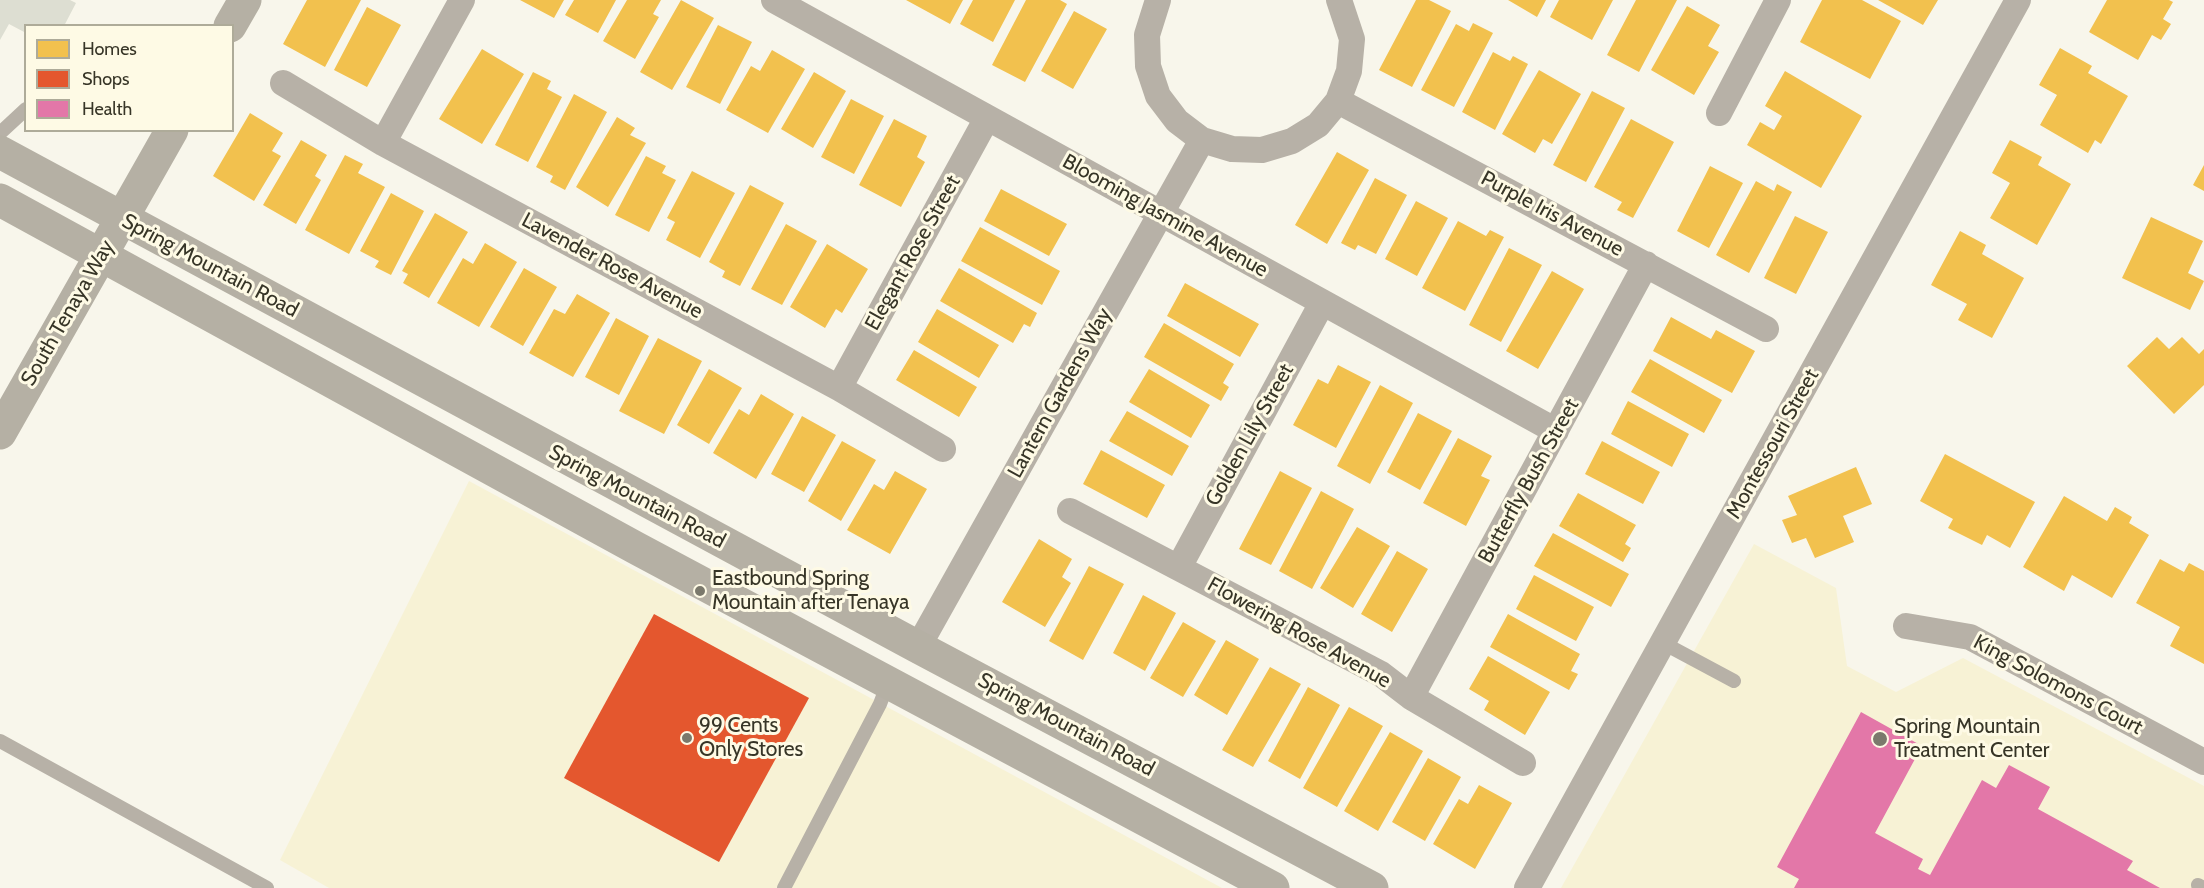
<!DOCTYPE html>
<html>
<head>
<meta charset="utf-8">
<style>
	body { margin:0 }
	#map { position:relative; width:2204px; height:888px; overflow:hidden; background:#f8f6eb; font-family:Cabin,sans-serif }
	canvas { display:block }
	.legend { position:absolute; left:24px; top:24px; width:210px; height:108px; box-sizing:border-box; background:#fefae5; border:2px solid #aeab99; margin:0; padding:8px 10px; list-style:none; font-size:18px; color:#373527 }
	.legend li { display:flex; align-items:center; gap:12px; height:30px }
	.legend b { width:30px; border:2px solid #aeab99 }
</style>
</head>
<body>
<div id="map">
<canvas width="2204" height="888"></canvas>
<ul class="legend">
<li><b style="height:16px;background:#f2c14e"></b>Homes</li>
<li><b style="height:16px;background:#e4572e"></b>Shops</li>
<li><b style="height:16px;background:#e377a8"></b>Health</li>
</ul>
</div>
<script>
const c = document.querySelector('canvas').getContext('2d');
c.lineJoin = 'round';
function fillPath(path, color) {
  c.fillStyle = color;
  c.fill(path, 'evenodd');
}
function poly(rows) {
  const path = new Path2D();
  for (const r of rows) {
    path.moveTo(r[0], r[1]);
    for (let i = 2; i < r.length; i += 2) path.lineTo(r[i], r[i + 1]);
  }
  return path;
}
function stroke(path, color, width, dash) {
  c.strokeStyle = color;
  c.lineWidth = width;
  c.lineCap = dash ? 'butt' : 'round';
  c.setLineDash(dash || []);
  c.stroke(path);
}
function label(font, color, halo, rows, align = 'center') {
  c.font = font + ' Cabin,sans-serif';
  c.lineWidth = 6;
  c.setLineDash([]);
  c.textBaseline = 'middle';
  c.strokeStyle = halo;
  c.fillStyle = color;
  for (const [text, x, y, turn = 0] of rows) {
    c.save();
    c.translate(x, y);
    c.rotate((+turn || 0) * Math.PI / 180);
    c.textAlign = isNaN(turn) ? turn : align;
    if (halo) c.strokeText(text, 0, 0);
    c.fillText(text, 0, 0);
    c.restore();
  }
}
fillPath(poly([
	[469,481,1222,888,329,888,280,860],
	[1754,544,1836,588,1847,666,1896,692,1963,658,2204,786,2204,888,1561,888]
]), '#f7f2d5');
fillPath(poly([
	[307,0,361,0,325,67,283,44],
	[520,0,564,0,554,18],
	[574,0,616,0,598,33,565,15],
	[627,0,661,0,653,14,659,17,635,59,603,41],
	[681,0,714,18,672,90,640,72],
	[906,0,963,0,950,24],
	[973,0,1015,0,993,42,960,24],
	[1026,0,1060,0,1067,4,1025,82,992,65],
	[1416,0,1429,0,1451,11,1412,87,1379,70],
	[1508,0,1546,0,1537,17],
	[1559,0,1613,0,1592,40,1550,17],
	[1636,0,1677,0,1639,72,1607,55],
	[1822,0,1862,0,1901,21,1870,79,1800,42],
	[1878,0,1938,0,1923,25],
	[2107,0,2169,0,2173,2,2163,19,2171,24,2161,40,2152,35,2138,60,2089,32],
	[1687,6,1720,25,1708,46,1719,52,1694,95,1651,70],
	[367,7,401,25,367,87,334,70],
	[1074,11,1107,29,1073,89,1041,71],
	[1473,23,1493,33,1454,107,1421,90,1456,24,1469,31],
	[718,25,752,42,720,104,686,87],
	[2060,48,2092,66,2088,73,2128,96,2101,144,2095,140,2088,153,2040,125,2057,95,2039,85],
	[482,49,524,74,482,144,439,119],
	[772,50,805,69,768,133,726,110,751,66,760,71],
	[1493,52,1510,61,1513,56,1528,64,1495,130,1462,112],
	[1539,70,1581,94,1552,144,1543,139,1535,153,1502,134],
	[1785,71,1862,116,1821,188,1747,145,1760,122,1774,130,1782,116,1765,106],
	[533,72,551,81,547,89,562,97,528,162,495,145],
	[814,72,846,91,813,148,781,129],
	[1592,91,1625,108,1586,182,1553,165],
	[574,94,607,112,565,190,550,182,553,176,536,167],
	[851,99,884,116,854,174,821,157],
	[250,113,283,133,272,151,281,156,254,201,213,176],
	[617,117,635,128,630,135,646,143,608,207,576,187],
	[894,119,927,136,917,157,925,162,901,207,859,185],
	[1631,119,1674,142,1633,218,1617,210,1622,202,1594,187],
	[301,140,327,155,315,176,321,180,296,224,263,205],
	[2010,140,2042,157,2038,165,2071,184,2037,245,1990,218,2010,183,1992,173],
	[1337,152,1369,170,1327,244,1295,225],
	[345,155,363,164,358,173,385,187,349,254,305,230],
	[646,156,666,166,662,173,676,180,649,232,615,215],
	[2204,165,2204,191,2193,185],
	[1710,166,1743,183,1709,248,1677,231],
	[692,171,735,193,700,258,666,240,675,222,667,218],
	[1375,178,1407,195,1376,254,1358,245,1355,250,1341,243],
	[1756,181,1774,191,1777,184,1792,192,1749,273,1716,255],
	[750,185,784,203,740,286,722,277,725,271,709,262],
	[1001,189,1067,224,1049,256,984,221],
	[391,193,424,211,391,275,375,267,379,261,360,251],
	[1416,201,1448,218,1417,276,1385,259],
	[435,213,468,232,429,298,403,283,408,274,402,271],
	[1795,216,1828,232,1796,294,1764,278],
	[2151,217,2203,241,2188,273,2204,281,2190,310,2122,278],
	[1458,221,1486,236,1490,230,1504,237,1465,311,1422,288],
	[786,224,817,241,782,305,751,289],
	[980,227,1060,271,1042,305,961,261],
	[1960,231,1986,245,1982,254,2024,278,1992,338,1958,320,1967,304,1931,285],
	[485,243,517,262,479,327,437,303,463,258,473,264],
	[827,244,868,269,842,313,836,309,825,328,790,307],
	[1509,248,1542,265,1501,342,1469,325],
	[524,268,557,287,523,346,490,327],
	[959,268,1037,313,1030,327,1024,324,1013,343,940,301],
	[1552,271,1584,289,1538,369,1506,351],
	[1185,283,1259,324,1240,357,1167,316],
	[577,294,610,313,573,377,529,353,554,309,565,314],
	[937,309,999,345,979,378,918,342],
	[1671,317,1711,339,1716,330,1755,351,1732,393,1653,351],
	[616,318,649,336,619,395,585,377],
	[1164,323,1234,364,1223,383,1229,387,1221,401,1144,357],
	[2157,337,2169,349,2182,337,2199,354,2204,349,2204,385,2174,414,2127,366],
	[658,338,702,361,664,434,619,411],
	[914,350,977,387,959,417,896,380],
	[1650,359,1722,400,1704,433,1631,392],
	[1338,365,1371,382,1336,448,1293,425,1318,379,1328,384],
	[709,369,742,388,709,444,677,425],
	[1149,369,1210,405,1191,438,1129,402],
	[1380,385,1413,403,1370,484,1337,466],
	[761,394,794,414,756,479,713,453,739,409,749,415],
	[1628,401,1689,434,1672,467,1611,434],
	[1127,411,1189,446,1172,476,1109,441],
	[1418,413,1452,431,1420,490,1387,472],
	[802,416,836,435,804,492,771,474],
	[1458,438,1492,456,1481,476,1490,480,1466,526,1423,503],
	[842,441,876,460,841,521,808,501],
	[1602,441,1660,472,1643,504,1585,474],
	[1101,450,1165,485,1147,518,1083,484],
	[1945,454,2035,502,2010,548,1987,535,1982,545,1948,528,1953,519,1920,501],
	[1856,467,1872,504,1843,516,1854,542,1815,558,1806,538,1792,543,1782,520,1797,515,1788,496],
	[895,471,927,489,890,554,847,530,874,484,884,490],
	[1280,471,1312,488,1271,565,1239,549],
	[1321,491,1354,509,1312,589,1279,571],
	[1578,493,1636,525,1625,544,1631,548,1623,562,1559,526],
	[2064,496,2107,521,2115,507,2132,517,2129,523,2149,535,2112,598,2072,575,2064,591,2023,567],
	[1357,527,1390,546,1353,608,1320,588],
	[1553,533,1629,574,1611,607,1534,566],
	[1039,539,1072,559,1062,577,1071,583,1045,627,1002,602],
	[1397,551,1428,569,1392,632,1361,614],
	[2160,559,2184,572,2189,563,2204,571,2204,664,2170,646,2180,627,2136,603],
	[1089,566,1124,584,1083,660,1049,641],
	[1534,575,1594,607,1576,641,1516,609],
	[1143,595,1176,613,1145,671,1113,653],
	[1508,614,1580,654,1571,671,1578,674,1569,690,1490,647],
	[1183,622,1216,641,1183,697,1150,678],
	[1226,640,1259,659,1227,715,1194,695],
	[1488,656,1550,692,1525,735,1484,710,1489,701,1469,689],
	[1270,667,1301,684,1253,767,1222,750],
	[1308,687,1340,705,1300,779,1268,761],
	[1349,707,1383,726,1337,807,1303,788],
	[1390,732,1423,751,1378,831,1344,811],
	[1428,758,1461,777,1425,841,1392,822],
	[1479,785,1512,803,1475,869,1433,844,1459,799,1468,804]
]), '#f2c14e');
fillPath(poly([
	[654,614,809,698,719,862,564,778]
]), '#e4572e');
fillPath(poly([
	[1861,712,1922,746,1875,833,1923,859,1918,869,1930,875,1982,780,1996,788,2009,765,2050,787,2038,809,2133,861,2127,870,2160,888,1794,888,1799,879,1777,867]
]), '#e377a8');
fillPath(poly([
	[0,0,70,0,76,3,64,26,26,26,26,33,9,24,0,40]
]), '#ddded2');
stroke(poly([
	[0,133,26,109],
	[1663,643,1734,681],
	[0,741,267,888],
	[2198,885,2204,888],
	[784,888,880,704,888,683]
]), '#b7b1a7', 14);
stroke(poly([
	[774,0,1556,431],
	[1158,0,1147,35,1148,66,1158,96,1177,121,1202,140,1232,149,1262,150,1292,141,1318,125,1338,101,1349,71,1352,39,1339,0],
	[283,83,383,143,839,388,943,449],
	[1338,101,1766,329],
	[1719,113,1778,0],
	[383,143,462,0],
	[839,388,987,118],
	[1070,511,1381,674,1411,697,1523,763],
	[1179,567,1322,303],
	[1906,626,1970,637,2204,762],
	[918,647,1202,140],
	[1411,697,1646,264],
	[1527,888,2018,0]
]), '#b7b1a7', 26);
stroke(poly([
	[230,26,245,0],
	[0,152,918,647,1372,888],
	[0,200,636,548,1273,888],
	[0,433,172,130]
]), '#b5b0a4', 33);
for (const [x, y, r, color] of [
	[700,591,6,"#7b796c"],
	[687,738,6,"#7b796c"],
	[1880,739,8,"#7b796c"]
]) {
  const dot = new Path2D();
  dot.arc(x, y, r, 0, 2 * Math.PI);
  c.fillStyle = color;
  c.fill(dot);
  stroke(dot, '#fefae5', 2);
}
label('21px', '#373527', '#fefae5', [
	["Purple Iris Avenue",1552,214,28],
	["Blooming Jasmine Avenue",1165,216,29],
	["Elegant Rose Street",913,253,-61],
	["Spring Mountain Road",210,266,28],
	["Lavender Rose Avenue",612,266,28],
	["South Tenaya Way",68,313,-60],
	["Lantern Gardens Way",1060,393,-61],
	["Golden Lily Street",1250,435,-61],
	["Montessouri Street",1773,444,-61],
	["Butterfly Bush Street",1529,481,-61],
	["Spring Mountain Road",637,497,28],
	["Flowering Rose Avenue",1299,633,29],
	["King Solomons Court",2058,685,28],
	["Spring Mountain Road",1066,725,28]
]);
label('21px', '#373527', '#fefae5', [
	["Eastbound Spring",712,579],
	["Mountain after Tenaya",712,603],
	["99 Cents",699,726],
	["Only Stores",699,750],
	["Spring Mountain",1894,727],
	["Treatment Center",1894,751]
], 'left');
</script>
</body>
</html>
